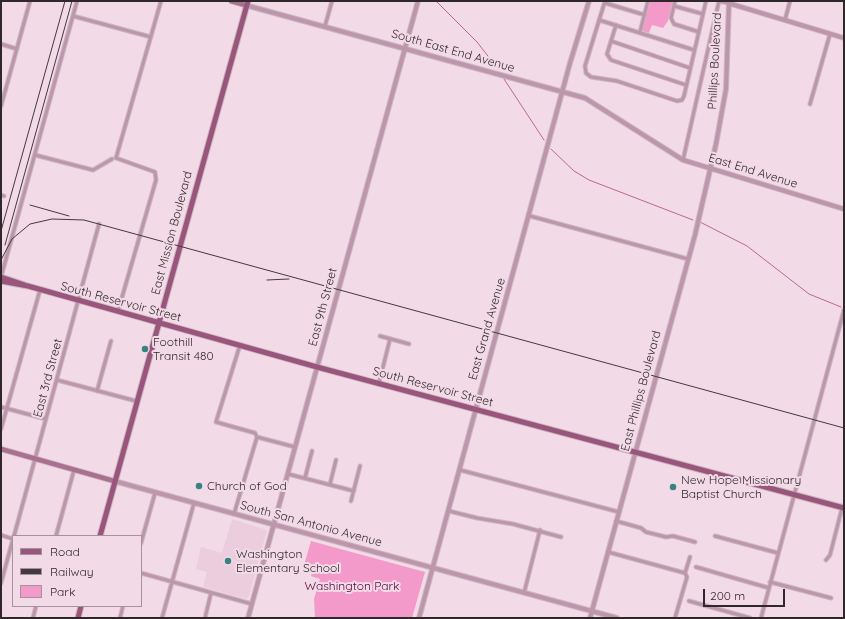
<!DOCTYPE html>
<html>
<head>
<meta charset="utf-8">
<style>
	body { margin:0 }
	#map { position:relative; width:845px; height:619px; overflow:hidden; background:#f2dbe7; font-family:Quicksand,sans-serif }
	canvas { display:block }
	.frame { position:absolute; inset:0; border:2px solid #30272b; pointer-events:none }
	.legend { position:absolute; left:12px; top:535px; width:130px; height:72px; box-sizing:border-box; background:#f2dbe7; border:1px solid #a4939c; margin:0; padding:5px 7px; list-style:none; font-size:12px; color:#30272b }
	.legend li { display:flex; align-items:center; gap:8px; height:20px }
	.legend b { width:20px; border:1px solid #a4939c }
	.scale { position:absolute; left:703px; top:589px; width:82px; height:18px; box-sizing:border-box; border:2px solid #30272b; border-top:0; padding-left:5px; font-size:12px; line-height:14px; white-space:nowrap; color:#30272b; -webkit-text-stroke:3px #f2dbe7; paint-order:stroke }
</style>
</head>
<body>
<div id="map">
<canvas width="845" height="619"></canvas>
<div class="frame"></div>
<ul class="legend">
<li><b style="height:5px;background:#9a557c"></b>Road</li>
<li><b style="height:5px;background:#43393e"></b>Railway</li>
<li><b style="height:11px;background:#f39acb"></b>Park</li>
</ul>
<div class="scale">200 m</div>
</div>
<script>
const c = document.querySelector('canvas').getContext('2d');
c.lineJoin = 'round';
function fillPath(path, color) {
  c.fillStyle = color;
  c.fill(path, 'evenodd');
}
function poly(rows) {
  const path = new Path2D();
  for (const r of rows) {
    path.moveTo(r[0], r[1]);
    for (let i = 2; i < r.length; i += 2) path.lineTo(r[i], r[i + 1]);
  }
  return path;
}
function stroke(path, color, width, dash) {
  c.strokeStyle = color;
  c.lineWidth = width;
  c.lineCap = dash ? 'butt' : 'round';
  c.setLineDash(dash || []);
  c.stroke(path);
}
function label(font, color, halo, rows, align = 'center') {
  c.font = font + ' Quicksand,sans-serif';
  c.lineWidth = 4;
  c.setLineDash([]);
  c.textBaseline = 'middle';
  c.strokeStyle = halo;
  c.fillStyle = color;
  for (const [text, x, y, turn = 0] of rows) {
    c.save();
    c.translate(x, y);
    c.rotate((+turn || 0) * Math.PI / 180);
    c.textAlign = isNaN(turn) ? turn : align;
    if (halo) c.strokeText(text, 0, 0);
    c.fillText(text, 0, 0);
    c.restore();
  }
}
fillPath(poly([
	[232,519,267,530,249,596,247,599,203,587,207,572,196,569,201,547,222,553]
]), '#eccddd');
fillPath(poly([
	[650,1,673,1,668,21,663,28,652,25,649,33,642,31],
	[311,541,425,572,412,618,315,618,314,599,320,579,311,576,313,568,304,565]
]), '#f39acb');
stroke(poly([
	[436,1,477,42,498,69],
	[504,79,544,140],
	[551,149,574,171,589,180,693,220],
	[700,222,747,246,809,294,841,307]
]), '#ba6696', 1);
const minor = poly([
	[605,1,585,66,586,73,591,77,617,81,677,101,682,100,684,96,706,1],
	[675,1,671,18,674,24,699,32],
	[605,3,645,15],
	[674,6,703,14],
	[73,16,151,37],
	[599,20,694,50],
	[785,20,790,1],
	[616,25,607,54,611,60,686,85],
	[325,26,332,1],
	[640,32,648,1],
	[611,41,690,68],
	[1,44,17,49],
	[810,104,830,34],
	[1,106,30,1],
	[35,155,93,170,112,159],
	[683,160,719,1,728,3],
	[1,195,4,196],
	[530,216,688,259],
	[1,277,77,1],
	[118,311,156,180,155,172,116,158,161,1],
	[380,336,409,344],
	[240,345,216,422,255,433,257,437,295,447],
	[57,380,136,401],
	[379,383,390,339],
	[97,391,111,341],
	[1,407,46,419],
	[1,429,40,290],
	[460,470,619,512],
	[288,474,354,491],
	[305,478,312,451],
	[330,484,336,460],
	[351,501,360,466],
	[449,511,477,518,513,524,561,537],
	[234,514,257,437],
	[616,521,641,528,646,532,666,537,673,536,695,542],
	[1,535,13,539],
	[14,536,99,224],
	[56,536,74,470],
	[715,536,778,553],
	[141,543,155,493],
	[608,552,685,573],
	[826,560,830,555,842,508],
	[696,567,769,588],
	[141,573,252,604],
	[770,582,831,598],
	[1,583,13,539],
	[524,593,540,530],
	[689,601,750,618],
	[33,618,36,606],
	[120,618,123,606],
	[162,618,194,503],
	[205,618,211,593],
	[675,618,687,577,685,573,690,557],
	[761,618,844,310]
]);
const tertiary = poly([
	[728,3,844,38],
	[245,5,585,98,683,160,844,209],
	[114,481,617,618],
	[248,618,418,1],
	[419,618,570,63,589,1],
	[590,618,695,235,716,144,726,89,729,1]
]);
const secondary = poly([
	[231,1,245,5],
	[1,449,114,481]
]);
const primary = poly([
	[1,277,25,285],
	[1,281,28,286,317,367,844,508],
	[100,536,248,1],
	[78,618,81,606]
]);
stroke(minor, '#cbb7c1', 5);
stroke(tertiary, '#cbb7c1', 6);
stroke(secondary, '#cbb7c1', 6);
stroke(primary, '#cbb7c1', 7);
stroke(minor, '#be96ab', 3);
stroke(tertiary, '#be96ab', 4);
stroke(secondary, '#aa7090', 4.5);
stroke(primary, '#9a557c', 5);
stroke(poly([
	[30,205,69,216],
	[1,231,65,1],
	[5,245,72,1],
	[1,260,12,239,30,224,52,219,84,220,844,428],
	[267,280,289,279]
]), '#43393e', 1);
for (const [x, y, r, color] of [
	[145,349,4,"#398282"],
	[199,486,4,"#398282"],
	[673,487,4,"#398282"],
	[228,561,4,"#398282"]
]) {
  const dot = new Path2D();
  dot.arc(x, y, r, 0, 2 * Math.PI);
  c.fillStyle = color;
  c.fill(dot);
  stroke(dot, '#f2dbe7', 1.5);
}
label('12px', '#30272b', '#f2dbe7', [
	["South East End Avenue",453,51,16],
	["Phillips Boulevard",715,61,-87],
	["East End Avenue",753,171,17],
	["East Mission Boulevard",172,233,-75],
	["South Reservoir Street",121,302,15],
	["East 9th Street",323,307,-75],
	["East Grand Avenue",487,329,-74],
	["East 3rd Street",48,378,-75],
	["South Reservoir Street",433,387,15],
	["East Phillips Boulevard",641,391,-75],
	["South San Antonio Avenue",311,524,15]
]);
label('12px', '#30272b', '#f2dbe7', [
	["Foothill",153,342],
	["Transit 480",153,356],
	["New Hope Missionary",681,480],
	["Baptist Church",681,494],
	["Church of God",207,486],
	["Washington",236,554],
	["Elementary School",236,568]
], 'left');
label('12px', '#530139', '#f2dbe7', [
	["Washington Park",352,586]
]);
</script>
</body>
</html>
